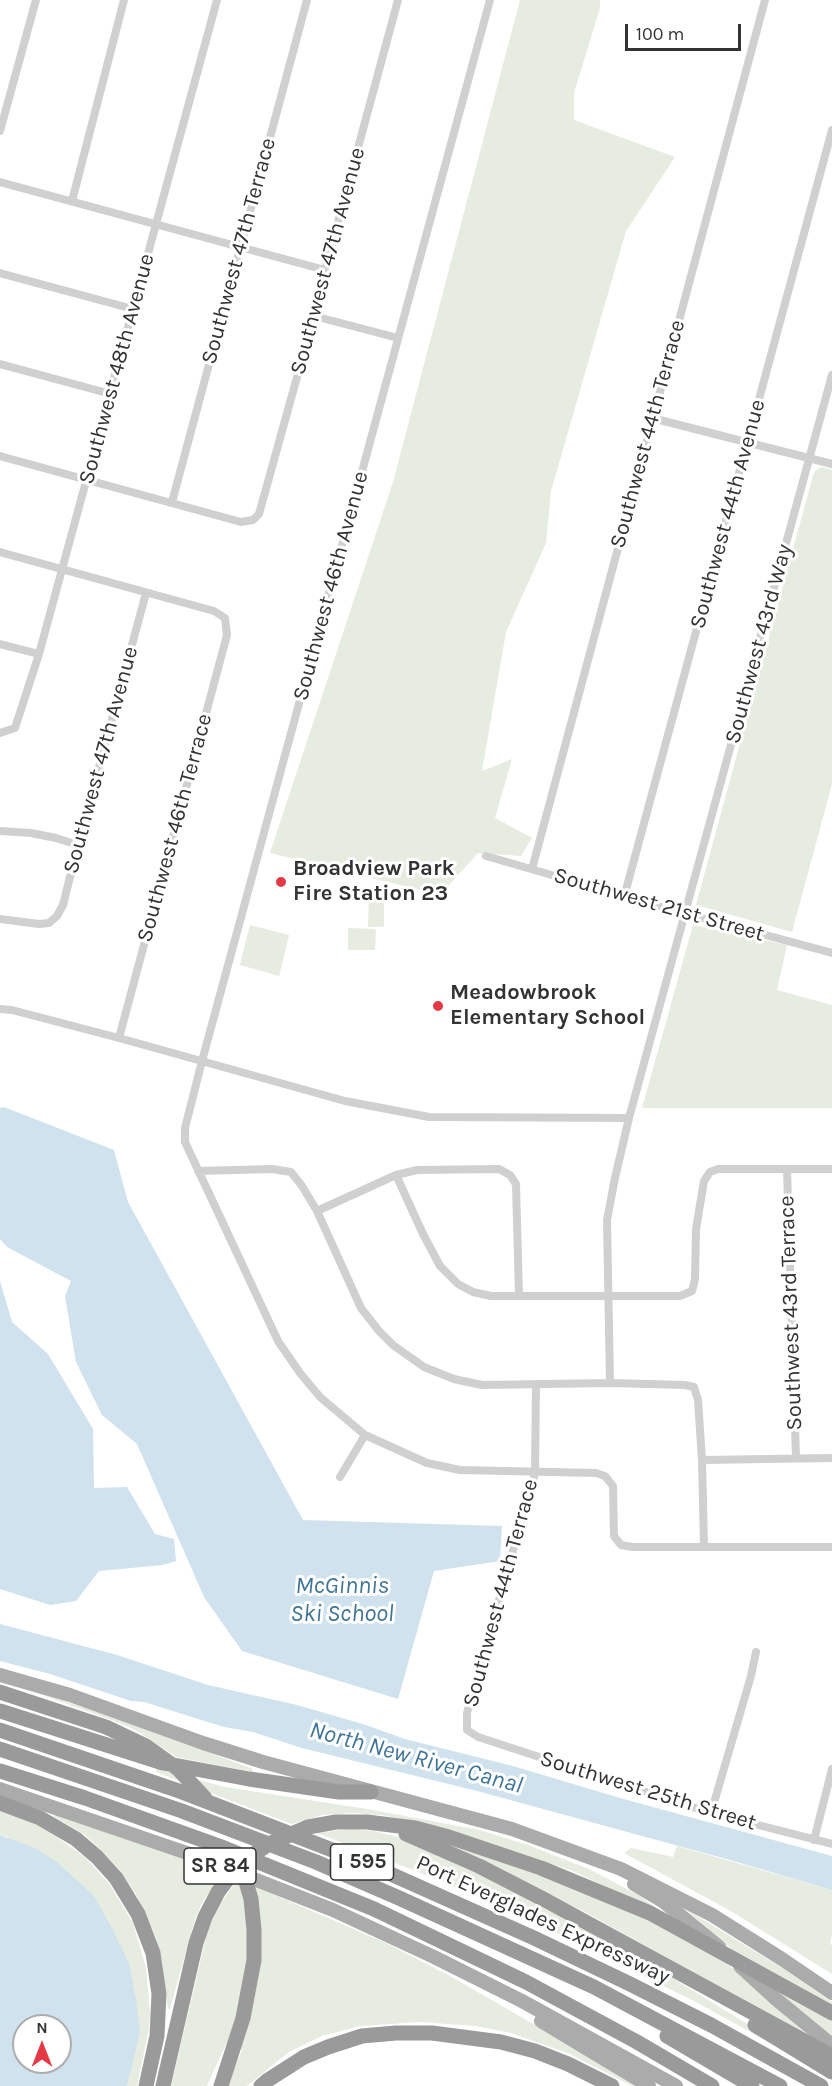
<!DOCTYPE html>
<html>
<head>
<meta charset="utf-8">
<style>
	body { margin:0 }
	#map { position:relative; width:832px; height:2086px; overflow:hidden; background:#fff; font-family:Karla,sans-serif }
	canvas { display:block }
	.north { position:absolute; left:12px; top:2014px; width:60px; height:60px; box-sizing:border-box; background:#fff; border:2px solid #adadad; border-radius:50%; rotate:0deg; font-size:16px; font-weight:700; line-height:24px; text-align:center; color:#333 }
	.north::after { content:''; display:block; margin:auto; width:21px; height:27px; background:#e63946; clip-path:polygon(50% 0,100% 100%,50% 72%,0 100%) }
	.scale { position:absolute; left:625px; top:24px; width:116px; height:27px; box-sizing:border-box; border:3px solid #333; border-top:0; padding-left:8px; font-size:18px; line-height:21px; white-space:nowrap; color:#333; -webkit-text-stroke:4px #fff; paint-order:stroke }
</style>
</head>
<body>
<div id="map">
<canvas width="832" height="2086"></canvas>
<div class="north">N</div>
<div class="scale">100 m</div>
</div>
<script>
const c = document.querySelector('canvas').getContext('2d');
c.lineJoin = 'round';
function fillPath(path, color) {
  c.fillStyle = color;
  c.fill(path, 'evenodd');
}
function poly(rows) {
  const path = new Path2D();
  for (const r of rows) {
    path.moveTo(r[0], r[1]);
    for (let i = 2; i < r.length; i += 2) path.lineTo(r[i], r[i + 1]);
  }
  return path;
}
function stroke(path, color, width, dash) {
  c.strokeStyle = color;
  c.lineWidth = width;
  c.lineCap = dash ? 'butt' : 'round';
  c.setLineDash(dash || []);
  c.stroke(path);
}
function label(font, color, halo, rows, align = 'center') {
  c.font = font + ' Karla,sans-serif';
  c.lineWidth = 6;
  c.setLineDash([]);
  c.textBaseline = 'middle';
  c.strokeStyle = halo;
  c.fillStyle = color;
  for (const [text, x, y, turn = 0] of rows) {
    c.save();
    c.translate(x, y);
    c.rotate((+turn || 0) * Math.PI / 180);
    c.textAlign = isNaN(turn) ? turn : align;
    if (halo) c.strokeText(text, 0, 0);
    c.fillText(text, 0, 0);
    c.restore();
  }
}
fillPath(poly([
	[520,0,600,0,600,8,574,93,574,120,675,157,626,231,551,491,546,543,506,632,482,771,512,759,495,818,532,838,521,856,478,853,440,895,270,853,393,482],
	[821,467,832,470,832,784,792,932,696,905,814,472],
	[369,896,384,896,384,926,382,927,368,927],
	[250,925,289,935,279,976,240,965],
	[693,925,787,945,777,990,832,1005,832,1108,642,1108],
	[348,928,376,929,375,950,348,950],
	[23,1688,126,1721,253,1769,252,1772,176,1757,139,1732,120,1723],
	[157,1769,225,1787,367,1809,480,1830,528,1845,589,1869,640,1896,667,1916,573,1871,418,1822,381,1815,353,1813,322,1815,292,1824,156,1772],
	[0,1811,26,1820,47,1830,86,1858,110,1885,133,1923,146,1968,150,2012,149,2029,137,2086,127,2086,130,2073,8,1837,0,1835],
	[55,1815,223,1872,203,1901,195,1919,170,2009,168,2009,162,1960,156,1938,136,1894,118,1868,102,1851,85,1835,54,1817],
	[350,1829,373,1831,402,1838,472,1868,656,1968,749,2025,783,2050,694,2001,524,1917,444,1882,317,1833],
	[453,1844,589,1891,714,1952,815,2041,587,1913,451,1849],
	[677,1846,832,1890,832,1934,830,1944,832,1945,832,1974,729,1910,624,1853,631,1848,673,1857],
	[238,1879,388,1944,450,1976,641,2086,632,2086,570,2054,511,2033,476,2026,420,2022,360,2026,322,2036,289,2052,247,2086,227,2086,242,2050,226,2044,207,2086,171,2086,208,1929,218,1907],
	[684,1908,784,1969,832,2002,832,2006,735,1952],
	[767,1982,832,2018,832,2037,797,2009]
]), '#e6ecdf');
fillPath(poly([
	[4,1107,114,1150,128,1202,303,1520,502,1526,500,1561,434,1571,398,1699,242,1651,204,1597,137,1444,102,1415,76,1362,65,1296,71,1281,7,1247,0,1239,0,1108],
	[0,1281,12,1322,48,1354,93,1429,94,1488,127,1487,155,1534,174,1539,176,1561,163,1565,99,1571,76,1601,50,1605,0,1589],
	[0,1624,117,1655,208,1685,297,1705,366,1725,405,1739,513,1766,620,1798,832,1856,832,1890,723,1858,477,1791,302,1748,253,1732,224,1727,144,1702,131,1701,50,1674,0,1661],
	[0,1835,35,1848,58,1863,94,1896,113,1930,129,1963,136,2000,140,2032,127,2086,0,2086],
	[24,2026,60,2026,60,2062,24,2062]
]), '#cfe2ee');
stroke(poly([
	[490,0,202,1061,185,1128,185,1142,278,1341,300,1373,320,1397,365,1435,427,1463,460,1470,596,1473,605,1476,613,1486,614,1536,621,1545,632,1547,832,1547],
	[0,131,36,0],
	[0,182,325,270],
	[72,201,124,0],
	[0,273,133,309],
	[314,316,398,338],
	[0,364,111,394],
	[652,418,832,464],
	[0,456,241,522,253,520,259,514,314,316,325,270,398,0],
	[172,502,307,0],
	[0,552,214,611,225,618,227,635,119,1038],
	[0,644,39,654],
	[0,733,15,728,39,654,217,0],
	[0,831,31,833,56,838,78,845],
	[486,856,676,911,832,953],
	[532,869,765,0],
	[624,897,832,130],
	[0,919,39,924,49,923,57,916,63,905,78,845,146,593],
	[0,1009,12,1010,119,1038,345,1101,429,1117,629,1118],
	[787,1169,796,1458],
	[198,1171,272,1169,291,1172,302,1186,317,1211,361,1308,379,1331,393,1345,424,1367,454,1379,482,1385,610,1383,685,1385,694,1387,698,1400,702,1460,704,1546],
	[396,1175,423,1234,440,1266,458,1284,473,1292,491,1296,680,1296,692,1291,695,1279,696,1229,704,1181,710,1172,718,1169,832,1169],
	[317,1211,396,1175,417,1170,499,1169,510,1175,516,1184,519,1296],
	[610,1383,607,1220,615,1178,629,1118,832,375],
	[536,1385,535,1473,467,1713,467,1730,478,1737,711,1813,832,1844],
	[702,1460,832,1458],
	[340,1477,365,1435],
	[711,1813,751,1676,756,1652],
	[814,1840,832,1769]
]), '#d0d0d0', 8);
stroke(poly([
	[0,1675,70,1695,203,1743,263,1762,512,1829,621,1869,712,1915,782,1959,832,1993],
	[0,1789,190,1854,333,1910,434,1957,522,2001,676,2086],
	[634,1884,664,1902,719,1947],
	[740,1966,776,1999,832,2045],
	[541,2021,649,2086]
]), '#ababab', 14);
stroke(poly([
	[0,1692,106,1727,146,1746,178,1769,205,1798],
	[0,1711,163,1763,249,1779,339,1792,371,1792],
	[0,1730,182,1792,366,1863,534,1938,630,1984,711,2025,821,2086],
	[0,1749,182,1811,316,1862,399,1898,594,1987,780,2086],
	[0,1771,85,1798,219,1846,374,1909,526,1982,637,2042,712,2086],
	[0,1803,40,1818,76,1839,97,1857,116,1878,138,1914,153,1953,159,1994,157,2036,146,2086],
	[406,1834,479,1866,547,1901,832,2056],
	[755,2025,832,2072],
	[667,2036,752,2086],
	[163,2086,196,1943,205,1917,218,1892,227,1880,257,1852,269,1844,308,1827,336,1822,367,1822,415,1828,449,1837,541,1868,650,1913,832,2013],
	[221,2086,243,2018,254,1960,254,1930,251,1899,239,1858],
	[261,2086,268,2080,304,2057,328,2047,362,2036,396,2033,432,2033,501,2042,535,2051,568,2064,612,2086]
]), '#9a9a9a', 15);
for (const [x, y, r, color] of [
	[281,882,6,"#e63946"],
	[438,1006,6,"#e63946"]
]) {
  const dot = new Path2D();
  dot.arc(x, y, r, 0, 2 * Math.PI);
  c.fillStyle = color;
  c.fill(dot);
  stroke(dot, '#fff', 2);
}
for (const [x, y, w] of [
	[362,1862,63],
	[220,1866,72]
]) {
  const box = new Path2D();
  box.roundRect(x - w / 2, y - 18, w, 36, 4.5);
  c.fillStyle = '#fff';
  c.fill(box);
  stroke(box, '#333', 1.5);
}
label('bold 21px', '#333', null, [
	["I 595",362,1862],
	["SR 84",220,1866]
]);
label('22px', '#333', '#fff', [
	["Southwest 47th Terrace",239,251,-75],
	["Southwest 47th Avenue",328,261,-75],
	["Southwest 48th Avenue",117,369,-75],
	["Southwest 44th Terrace",648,434,-75],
	["Southwest 44th Avenue",728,514,-75],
	["Southwest 46th Avenue",331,586,-75],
	["Southwest 43rd Way",759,644,-75],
	["Southwest 47th Avenue",101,760,-75],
	["Southwest 46th Terrace",175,828,-75],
	["Southwest 21st Street",659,905,16],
	["Southwest 43rd Terrace",791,1313,-92],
	["Southwest 44th Terrace",501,1593,-75],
	["Southwest 25th Street",648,1791,17],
	["Port Everglades Expressway",543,1920,25]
]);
label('bold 22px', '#333', '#fff', [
	["Broadview Park",293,869],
	["Fire Station 23",293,894],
	["Meadowbrook",450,993],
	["Elementary School",450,1018]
], 'left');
label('italic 24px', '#3f7597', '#fff', [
	["McGinnis",342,1586],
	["Ski School",342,1614],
	["North New River Canal",416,1758,15]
]);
</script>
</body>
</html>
